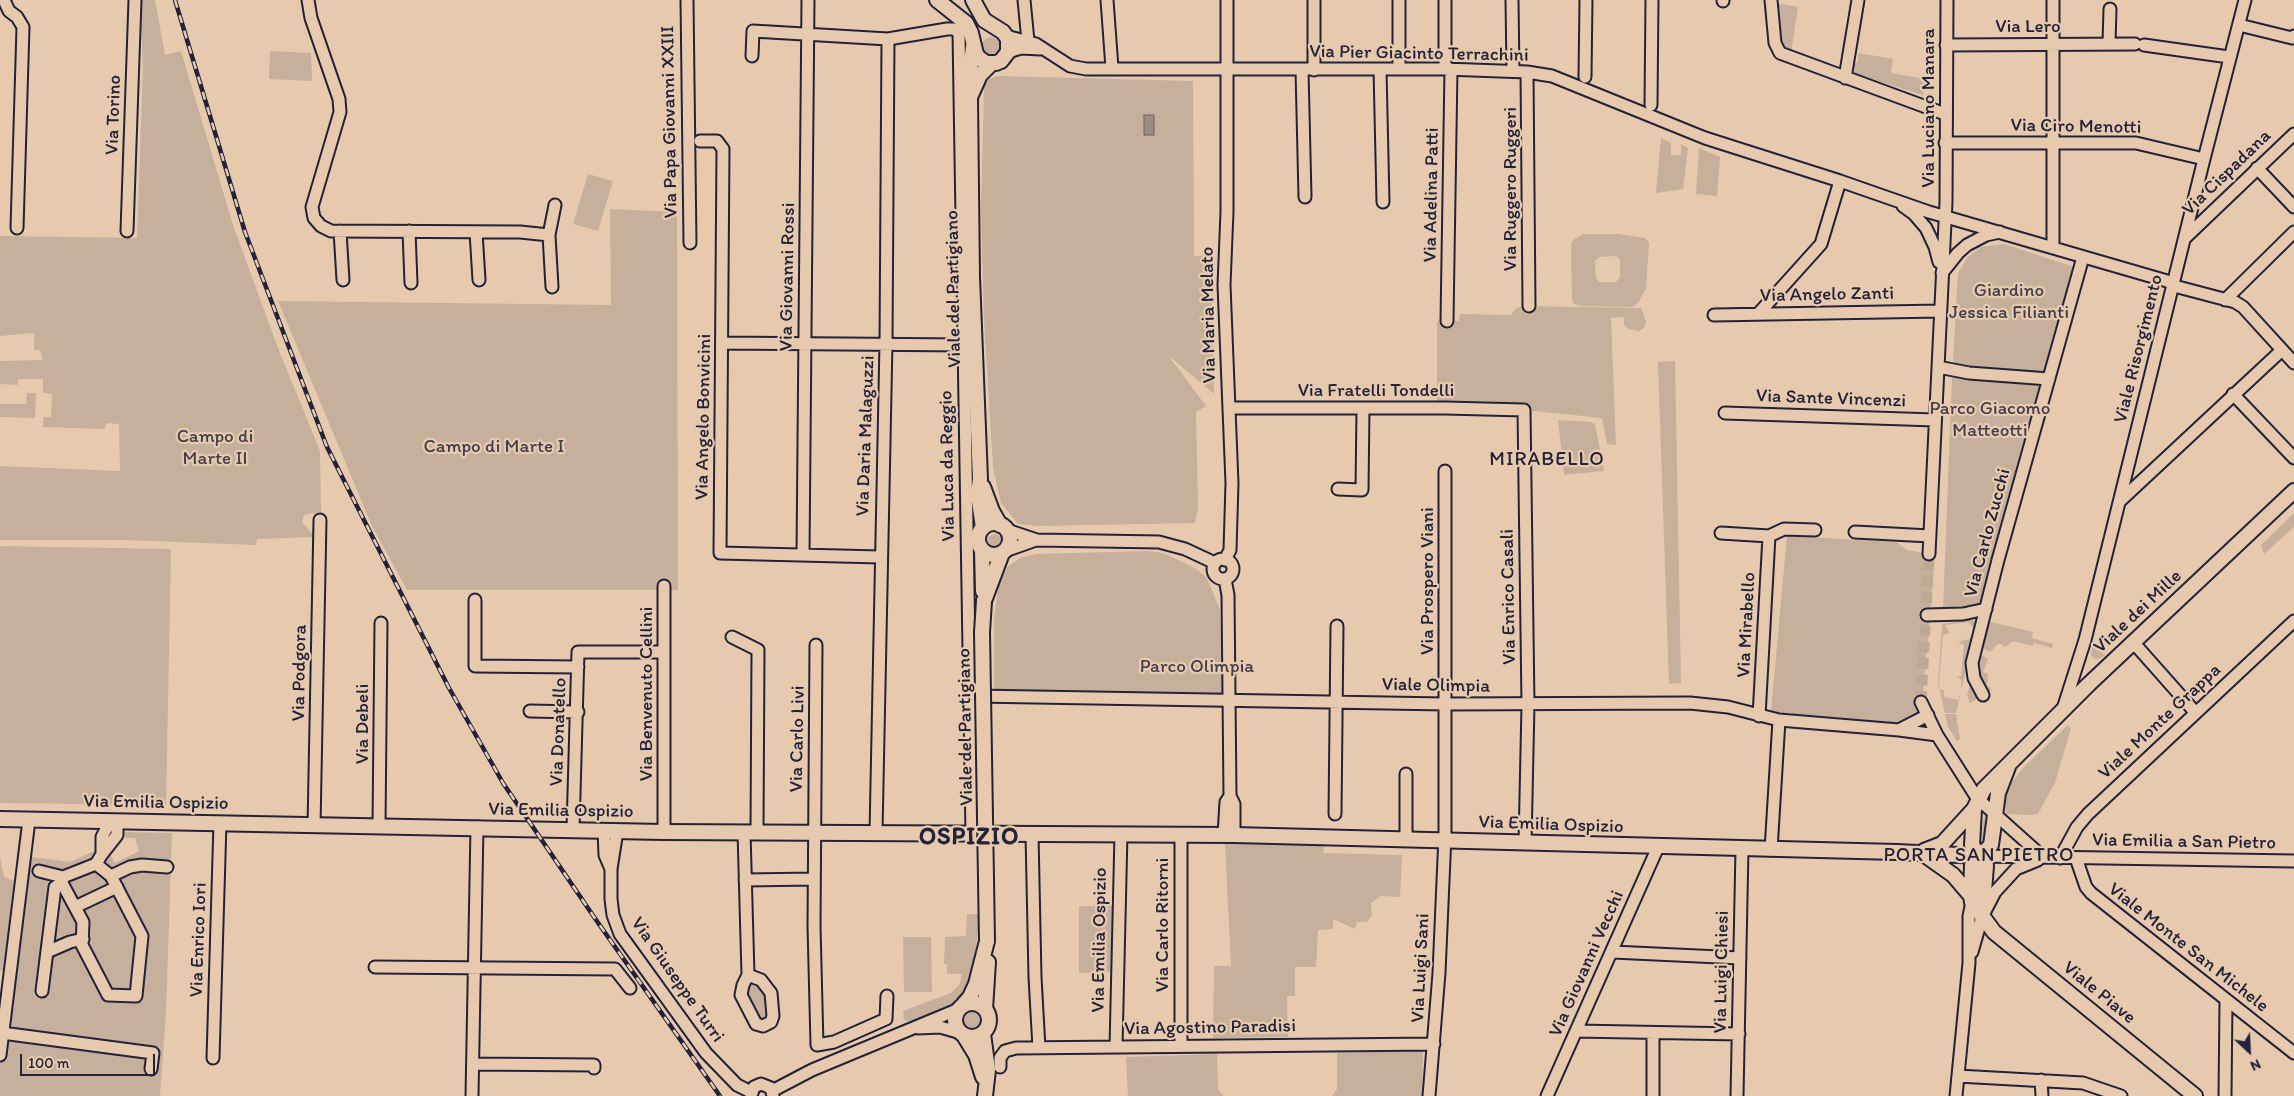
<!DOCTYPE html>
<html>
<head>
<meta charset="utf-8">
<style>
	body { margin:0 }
	#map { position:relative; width:2294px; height:1096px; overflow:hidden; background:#e7caae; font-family:Itim,sans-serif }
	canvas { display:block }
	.north { position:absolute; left:2224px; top:1026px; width:50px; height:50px; -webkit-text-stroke:4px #e7caae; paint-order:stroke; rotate:155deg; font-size:14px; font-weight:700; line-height:20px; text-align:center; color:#22223b }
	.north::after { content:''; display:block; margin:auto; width:18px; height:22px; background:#22223b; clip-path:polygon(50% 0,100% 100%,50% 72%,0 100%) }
	.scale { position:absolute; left:20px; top:1054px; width:135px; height:22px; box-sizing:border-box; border:2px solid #22223b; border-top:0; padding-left:6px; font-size:15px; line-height:18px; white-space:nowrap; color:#22223b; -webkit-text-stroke:4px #e7caae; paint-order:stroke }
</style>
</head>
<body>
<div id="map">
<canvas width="2294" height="1096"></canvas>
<div class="north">N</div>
<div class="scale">100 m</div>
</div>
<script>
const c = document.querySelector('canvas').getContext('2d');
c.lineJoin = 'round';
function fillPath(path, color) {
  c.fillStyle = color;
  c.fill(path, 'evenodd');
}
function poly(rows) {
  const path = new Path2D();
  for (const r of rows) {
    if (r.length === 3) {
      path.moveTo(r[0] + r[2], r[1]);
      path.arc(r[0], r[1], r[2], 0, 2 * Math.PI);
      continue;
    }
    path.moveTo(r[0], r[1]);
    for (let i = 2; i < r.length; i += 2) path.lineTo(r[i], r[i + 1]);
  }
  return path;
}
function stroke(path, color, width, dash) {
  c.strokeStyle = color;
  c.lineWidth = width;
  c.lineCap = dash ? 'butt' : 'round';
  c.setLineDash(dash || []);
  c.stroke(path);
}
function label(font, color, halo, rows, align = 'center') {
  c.font = font + ' Itim,sans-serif';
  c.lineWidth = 4.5;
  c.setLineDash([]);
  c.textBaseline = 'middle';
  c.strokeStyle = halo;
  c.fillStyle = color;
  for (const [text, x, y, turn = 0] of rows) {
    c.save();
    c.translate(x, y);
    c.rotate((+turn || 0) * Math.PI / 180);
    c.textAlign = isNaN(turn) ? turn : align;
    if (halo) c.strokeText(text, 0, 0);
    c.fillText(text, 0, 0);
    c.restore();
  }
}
fillPath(poly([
	[140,0,155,0,165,55,181,51,233,225,278,348,320,451,321,512,304,515,302,522,315,537,257,539,256,545,124,540,0,540,0,466,120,471,119,424,107,423,104,429,43,427,43,417,51,417,52,394,43,393,43,379,18,379,18,385,0,384,0,361,43,360,40,350,34,350,34,333,0,336,0,236,137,238,143,66],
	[1776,3,1798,7,1791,53,1783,51,1779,41],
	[991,46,9],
	[270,51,311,53,312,81,269,79],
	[1859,53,1893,59,1891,73,1925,79,1923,95,1856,74,1852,68,1852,63,1857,63],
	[998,76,1193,81,1194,256,1211,255,1214,394,1168,355,1206,406,1196,412,1198,509,1195,523,1038,526,1018,524,1001,503,993,467,984,320,981,211,984,87,989,79],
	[1661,138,1671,143,1671,155,1681,155,1681,144,1688,148,1683,189,1656,193],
	[1699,148,1720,157,1717,196,1696,194],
	[588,174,613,181,598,231,573,224],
	[610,209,677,212,678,590,407,590,372,526,278,301,611,305],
	[1583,234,1618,234,1645,238,1649,243,1646,289,1638,303,1633,307,1580,306,1574,304,1572,299,1571,244,1573,240],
	[1616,256,1620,260,1620,277,1616,282,1599,282,1596,278,1595,261,1599,257],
	[2004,244,2074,267,2045,373,1969,367,1953,362,1958,273,1968,257,1981,247],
	[1522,306,1641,308,1646,322,1644,328,1639,331,1628,329,1624,325,1624,317,1611,318,1616,445,1607,444,1602,418,1524,410,1437,408,1437,321,1459,321,1460,314,1511,315,1516,308],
	[1675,361,1681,683,1669,684,1658,362],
	[1952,378,2040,384,2041,386,1980,604,1961,610,1943,609],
	[27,393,36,393,35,418,0,417,0,404,26,404],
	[1558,420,1591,422,1595,424,1604,471,1564,475],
	[2294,513,2294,527,2264,554,2261,545],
	[995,541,7],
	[1787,536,1896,542,1907,550,1935,555,1921,715,1901,723,1771,712],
	[0,546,171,549,166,805,0,803],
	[1147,551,1163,553,1195,568,1206,577,1211,588,1220,610,1224,693,994,694,994,621,999,580,1007,567,1020,558,1036,554],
	[1970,619,1976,622,1974,628,1968,622,1945,625,1950,633,1943,635,1939,684,1940,690,1944,690,1944,697,1958,700,1961,692,1956,713,1945,713,1938,684,1942,624],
	[1987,621,2033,632,2032,638,2053,644,2052,648,2034,643,2033,646,2013,641,2005,647,1999,643,1990,652,1981,647],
	[1973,638,1974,640,1961,690,1961,679,1956,677,1961,676,1964,645,1958,642],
	[2093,642,2096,649,2104,654,2106,654,2101,658,2095,659,2091,656],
	[1979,653,1988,659,1983,672,1988,674,1987,685,1992,690,1986,693,1976,665],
	[1970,684,1978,698,1970,703,1967,695],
	[1945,714,1956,714,1960,739,1957,741,1948,727],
	[2068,725,2071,728,2055,783,2038,814,2029,815,2006,814,2005,796,2014,779,2025,766],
	[1985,812,1988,828,1984,841,1981,835],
	[125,832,172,833,166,1013,160,1096,0,1096,0,1055,24,856,70,862,96,850,109,853,115,863,139,851,135,838,125,838],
	[1225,843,1324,844,1323,853,1402,855,1400,897,1381,896,1371,903,1372,915,1367,922,1357,922,1355,929,1333,919,1333,929,1318,930,1316,967,1295,967,1295,996,1287,996,1288,1037,1213,1038,1214,966,1231,966],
	[0,857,4,877,14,881,4,968,0,972],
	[1079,906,1113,906,1113,972,1079,973],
	[967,914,980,914,974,964,967,989,963,996,950,1007,911,1022,904,1020,903,1011,951,993,960,984,962,974,947,974,947,964,944,964,945,937,966,936],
	[903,937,931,937,932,992,904,992],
	[751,982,756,982,765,989,770,1017,760,1023,744,996],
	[972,1021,10],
	[1423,1050,1422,1096,1332,1096,1337,1089,1337,1053],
	[1217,1054,1218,1090,1224,1096,1128,1096,1126,1057]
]), '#c6af9b');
const water = poly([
	[1144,115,1154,115,1154,135,1144,135,1144,115]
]);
fillPath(water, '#9e8c84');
stroke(water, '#6c6267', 1);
stroke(poly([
	[1921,702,1929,554]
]), '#c0a897', 11, [11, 5.5]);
const minor = poly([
	[4,0,9,11,17,17,23,27,17,228],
	[308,0,311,18,339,99,340,112,312,207,314,218,321,226,331,231,520,232,549,235],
	[687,0,690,243],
	[1024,0,1028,41],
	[1107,0,1112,68],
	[1314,0,1314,70],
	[1399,0,1399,69],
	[1445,0,1445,69],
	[1512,0,1513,71],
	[1723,0,1723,1],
	[1771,0,1775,43,1780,53,1945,114],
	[2053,0,2053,248],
	[2239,25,2292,38,2294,36],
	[1006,36,1036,44,1070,66,1086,69,1445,69,1527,72,1552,76,1705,138,1840,181,1929,212,2167,281,2178,287,2235,302,2243,307,2294,363],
	[2109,43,2110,9],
	[1946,45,2135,44],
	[2144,45,2229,57],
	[1008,52,1021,48,1040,49],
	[752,56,753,31,888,39,947,29,954,29,959,33,972,834],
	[1380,69,1383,202],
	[1302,70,1305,197],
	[1527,72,1529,306],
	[1585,77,1586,0],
	[1845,78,1858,0],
	[1651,105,1652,0],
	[700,141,717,141,723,149,720,553,880,557],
	[1945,143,2136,143,2204,159],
	[2257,168,2294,207],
	[1903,206,1914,214,1926,228,1935,247,1939,262],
	[127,231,135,0],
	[340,231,343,280],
	[409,231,411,283],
	[476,232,479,280],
	[2185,238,2294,134],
	[1942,273,1958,253,1967,245,1986,235,2000,232],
	[552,287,549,235,555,205],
	[2225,300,2294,232],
	[1759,313,1821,244,1840,181],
	[1714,315,1940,311],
	[1447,321,1451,69],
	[722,343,964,345],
	[1938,367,1969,373,2049,379],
	[2233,394,2294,458],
	[1229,408,1445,408,1524,410,1528,705,1525,843],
	[1725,413,1935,420],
	[1338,489,1362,490,1363,408],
	[2120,501,2282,350],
	[1007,530,1037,540,1159,542,1185,549,1215,563],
	[1855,532,1930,536],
	[1721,533,1769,536,1759,716],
	[1769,536,1784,529,1815,530],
	[1005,551,1036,540],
	[803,554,808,0],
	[1929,554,1946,202,1947,0],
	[1223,569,10],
	[1225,560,1230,550,1232,483,1224,285,1227,212,1227,0],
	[1225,579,1228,595,1230,796,1234,804,1234,835],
	[664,586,664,832],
	[475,600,475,666,578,667],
	[1927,615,1963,614,1986,609],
	[732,637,758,650,757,832],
	[2133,642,2195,712],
	[816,645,814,926,817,1045,834,1042,886,1019,887,996],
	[1983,695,1974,678,1972,663,1998,560,2083,257],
	[976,696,1445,704,1690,703,1728,707,1779,720,1899,730,1937,735],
	[1921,702,1937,735,1977,798,2043,857],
	[2063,709,2085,640,2204,159,2245,0],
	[530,711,578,712],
	[1899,730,1928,715],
	[1335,814,1337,626],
	[314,826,320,520],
	[379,826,381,623],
	[573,829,578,652,664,652],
	[604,830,605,855,611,869],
	[617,831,611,869,611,899,613,915,620,934,706,1053,737,1085,751,1092],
	[744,832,748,975,743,985,741,995,756,1024,763,1026,771,1022,773,1016,771,993,761,980,748,975],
	[876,833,886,343,888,39],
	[1032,834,1035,977,1039,1048],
	[1224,835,1226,802,1230,796],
	[1406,840,1406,774],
	[1771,850,1779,720],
	[102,854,102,837,110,821],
	[1979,856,2294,861],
	[2060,858,2077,827,2088,814,2294,621],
	[2076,858,2086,887,2091,893,2294,1053],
	[96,864,102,854,117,835,117,822],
	[39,871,63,877],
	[111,876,96,864,63,877,62,883,83,922,82,945,108,995,136,996,142,936,111,876,130,867,142,865,167,867],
	[745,880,814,879],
	[75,907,117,887],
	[47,952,70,942,83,939],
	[1613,952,1740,958],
	[1972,952,1982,917,1995,892,2016,869,2038,860],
	[375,967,615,969,630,988],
	[42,991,55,887,62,883],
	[918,1028,940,1027,961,1033],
	[1576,1031,1739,1034],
	[2,1033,153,1053,151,1069],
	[1653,1033,1653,1096],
	[1181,1046,1181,835],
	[1116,1047,1121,834],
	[0,1055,29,820],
	[213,1058,220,823],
	[473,1064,594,1065,594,1068],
	[1000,1067,1000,1058,1005,1051,1016,1048,1434,1044],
	[1958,1076,2083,1083,2121,1096],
	[2041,1080,2042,1096],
	[772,1091,812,1070,959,1009],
	[472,1096,477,827],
	[751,1096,754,1087,761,1084,771,1088,773,1096],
	[1429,1096,1439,973,1445,835,1445,471],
	[1547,1096,1658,847],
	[1737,1096,1742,849],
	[1956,1096,1969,963,1969,916,1972,902],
	[2225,1096,2226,1001]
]);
const major = poly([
	[937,0,966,23,971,33,976,54,979,58,986,63,996,63,1001,61,1008,52,1008,39,1003,32,984,20,973,0],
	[973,47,968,85,970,98,972,277,980,479,978,494,983,528],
	[971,95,980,75,991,64],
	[983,487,992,511,1000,525],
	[994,539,16],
	[982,550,983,591],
	[984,601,1002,553],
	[2008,767,1998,793,1991,845,1972,865,1971,896,1972,902,1994,932,2195,1096],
	[0,819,664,832,1234,835,1897,852,1979,856],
	[1924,851,1942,844,1974,809],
	[1922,853,1953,875,1971,896],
	[1982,917,1986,866,1972,845,1974,809,1984,789,2089,684,2294,491],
	[972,1020,17],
	[963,1005,970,997,976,984,987,941],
	[985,1009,988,962],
	[983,1034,988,1070,985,1096],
	[965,1037,976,1055,983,1077]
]);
stroke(minor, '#22223b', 15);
stroke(major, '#22223b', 18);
stroke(minor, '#e7caae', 11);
stroke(major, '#e7caae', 14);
const rail = poly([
	[175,0,245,232,327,447,449,688,503,783,594,917,720,1096]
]);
stroke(rail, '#22223b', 4.5);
stroke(rail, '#e7caae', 2.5, [8]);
const majorBridge = poly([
	[984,601,982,632,987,941]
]);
stroke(majorBridge, '#22223b', 18, []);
stroke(majorBridge, '#e7caae', 14);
label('19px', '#22223b', '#e7caae', [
	["Via Lero",2028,27],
	["Via Pier Giacinto Terrachini",1419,54,1],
	["Via Luciano Manara",1929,108,-90],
	["Via Torino",114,115,-88],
	["Via Papa Giovanni XXIII",670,122,-91],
	["Via Ciro Menotti",2076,127,1],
	["Via Cispadana",2227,173,-44],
	["Via Ruggero Ruggeri",1511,189,-90],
	["Via Adelina Patti",1432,195,-89],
	["Via Giovanni Rossi",788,277,-89],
	["Viale del Partigiano",954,289,-91],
	["Via Angelo Zanti",1827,295,-1],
	["Via Maria Melato",1209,315,-91],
	["Viale Risorgimento",2139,349,-76],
	["Via Fratelli Tondelli",1376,391],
	["Via Sante Vincenzi",1831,399,2],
	["Via Angelo Bonvicini",704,417,-89],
	["Via Daria Malaguzzi",866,436,-88],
	["Via Luca da Reggio",948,466,-91],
	["Via Carlo Zucchi",1988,533,-75],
	["Via Prospero Viani",1428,581,-90],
	["Via Enrico Casali",1509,597,-91],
	["Viale dei Mille",2138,612,-43],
	["Via Mirabello",1747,625,-87],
	["Via Podgora",300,673,-89],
	["Viale Olimpia",1436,686,1],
	["Via Benvenuto Cellini",647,694,-90],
	["Viale Monte Grappa",2160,722,-43],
	["Via Debeli",363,724,-90],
	["Viale del Partigiano",966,727,-91],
	["Via Donatello",559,732,-88],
	["Via Carlo Livi",798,739,-89],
	["Via Emilia Ospizio",156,803,1],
	["Via Emilia Ospizio",561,811,1],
	["Via Emilia Ospizio",1551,825,2],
	["Via Emilia a San Pietro",2184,842,1],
	["Via Carlo Ritorni",1163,925,-90],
	["Via Enrico Iori",199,940,-88],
	["Via Emilia Ospizio",1100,940,-89],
	["Viale Monte San Michele",2188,948,38],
	["Via Giovanni Vecchi",1587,964,-66],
	["Via Luigi Sani",1421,968,-87],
	["Via Luigi Chiesi",1722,972,-89],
	["Via Giuseppe Turri",677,980,55],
	["Viale Piave",2099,993,39],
	["Via Agostino Paradisi",1210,1028,-1]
]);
label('19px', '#433e4e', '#e7caae', [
	["Giardino",2009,291],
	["Jessica Filianti",2009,313],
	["Parco Giacomo",1990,409],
	["Matteotti",1990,431],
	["Campo di",215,437],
	["Marte II",215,459],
	["Campo di Marte I",494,447],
	["Parco Olimpia",1197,667]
]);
c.letterSpacing = '1px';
label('20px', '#22223b', '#e7caae', [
	["MIRABELLO",1547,460],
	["PORTA SAN PIETRO",1979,856]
]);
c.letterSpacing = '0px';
c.letterSpacing = '1px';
label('bold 24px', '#22223b', '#e7caae', [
	["OSPIZIO",969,838]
]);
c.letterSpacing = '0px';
</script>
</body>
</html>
